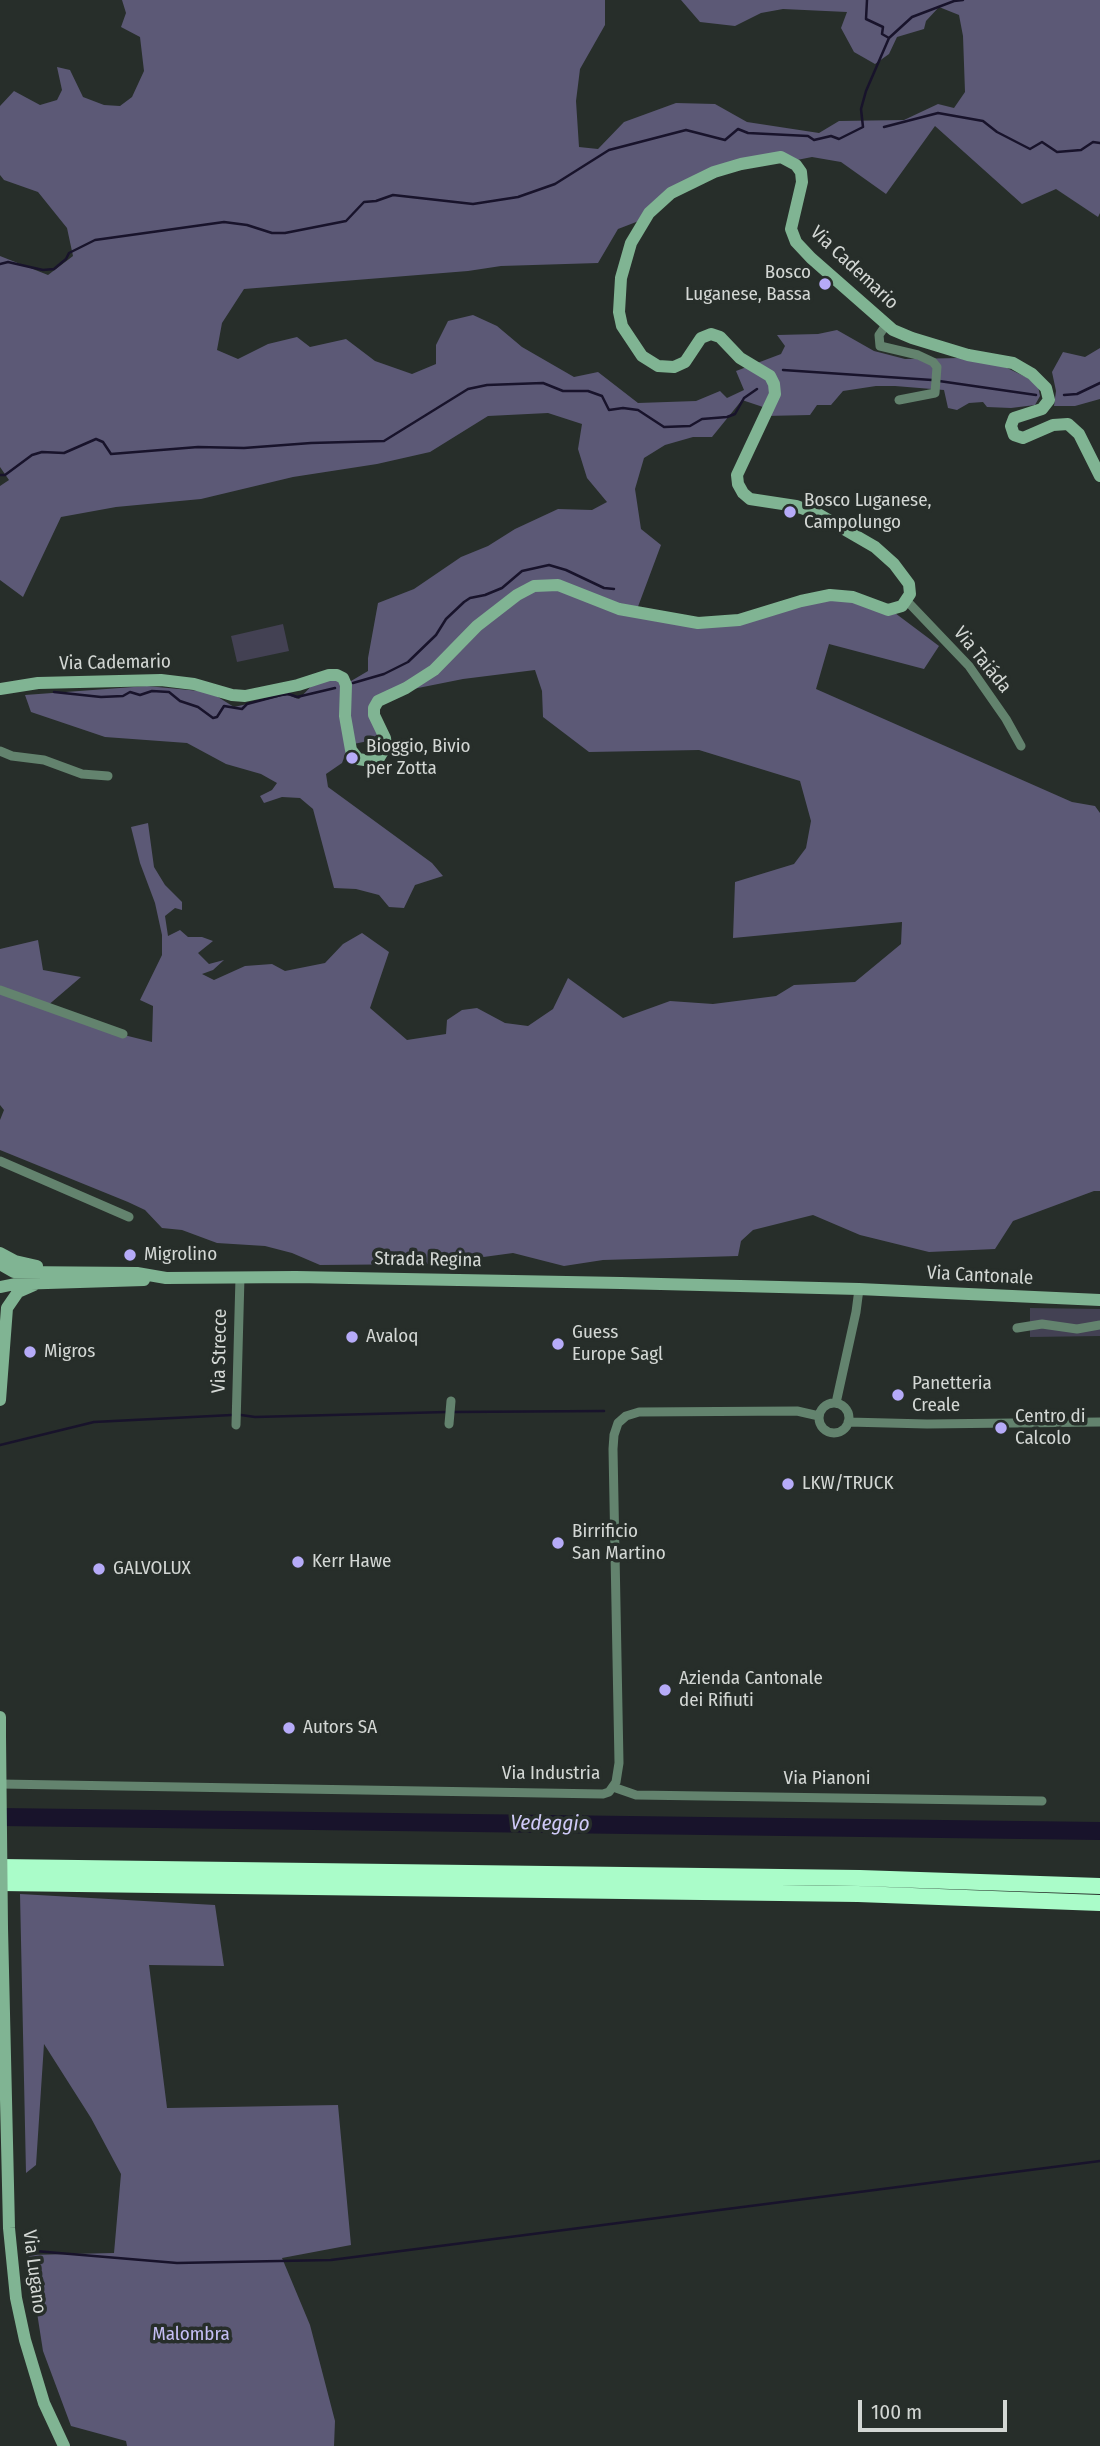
<!DOCTYPE html>
<html>
<head>
<meta charset="utf-8">
<style>
	body { margin:0 }
	#map { position:relative; width:1100px; height:2446px; overflow:hidden; background:#272e2a; font-family:"Fira Sans Condensed",sans-serif }
	canvas { display:block }
	.scale { position:absolute; left:858px; top:2400px; width:149px; height:32px; box-sizing:border-box; border:4px solid #d3d7d4; border-top:0; padding-left:9px; font-size:21px; line-height:24px; white-space:nowrap; color:#d3d7d4; -webkit-text-stroke:5px #272e2a; paint-order:stroke }
</style>
</head>
<body>
<div id="map">
<canvas width="1100" height="2446"></canvas>
<div class="scale">100 m</div>
</div>
<script>
const c = document.querySelector('canvas').getContext('2d');
c.lineJoin = 'round';
function fillPath(path, color) {
  c.fillStyle = color;
  c.fill(path, 'evenodd');
}
function poly(rows) {
  const path = new Path2D();
  for (const r of rows) {
    if (r.length === 3) {
      path.moveTo(r[0] + r[2], r[1]);
      path.arc(r[0], r[1], r[2], 0, 2 * Math.PI);
      continue;
    }
    path.moveTo(r[0], r[1]);
    for (let i = 2; i < r.length; i += 2) path.lineTo(r[i], r[i + 1]);
  }
  return path;
}
function stroke(path, color, width, dash) {
  c.strokeStyle = color;
  c.lineWidth = width;
  c.lineCap = dash ? 'butt' : 'round';
  c.setLineDash(dash || []);
  c.stroke(path);
}
function label(font, color, halo, rows, align = 'center') {
  c.font = font + ' "Fira Sans Condensed",sans-serif';
  c.lineWidth = 7;
  c.setLineDash([]);
  c.textBaseline = 'middle';
  c.strokeStyle = halo;
  c.fillStyle = color;
  for (const [text, x, y, turn = 0] of rows) {
    c.save();
    c.translate(x, y);
    c.rotate((+turn || 0) * Math.PI / 180);
    c.textAlign = isNaN(turn) ? turn : align;
    if (halo) c.strokeText(text, 0, 0);
    c.fillText(text, 0, 0);
    c.restore();
  }
}
fillPath(poly([
	[283,624,289,651,237,662,231,636],
	[1030,1308,1100,1309,1100,1336,1030,1337]
]), '#434153');
fillPath(poly([
	[122,0,605,0,605,25,580,69,576,101,579,147,598,149,624,122,676,103,715,104,747,122,819,133,839,121,904,120,938,104,954,108,965,92,963,36,959,15,939,7,926,21,924,29,897,37,889,54,875,64,854,52,841,28,847,12,783,9,761,13,735,26,700,22,681,0,1100,0,1100,213,1098,217,1056,189,1022,204,935,126,886,194,841,162,812,157,792,161,786,158,690,183,644,219,618,229,598,263,501,266,468,271,244,289,222,323,217,350,238,359,268,344,297,337,310,347,346,339,375,361,412,374,436,364,436,345,448,321,473,315,497,326,522,347,574,377,598,372,638,403,696,401,720,391,727,398,744,390,736,371,781,354,785,346,777,335,818,334,837,330,874,351,905,359,960,358,1005,367,1026,377,1038,386,1040,396,1035,405,1011,408,987,407,983,402,969,403,957,410,948,408,944,390,895,386,876,386,843,391,831,405,817,405,810,415,765,416,769,409,742,400,712,437,693,437,665,445,644,458,635,489,641,529,661,545,636,612,697,623,830,595,891,610,939,646,924,669,829,644,816,689,1072,802,1095,806,1100,813,1100,1191,1094,1191,1013,1221,995,1249,929,1252,860,1235,813,1215,753,1230,741,1241,738,1256,603,1260,564,1266,513,1253,432,1264,320,1265,292,1253,265,1246,217,1243,182,1230,162,1228,145,1210,128,1202,0,1150,0,1120,4,1110,0,1105,0,949,38,940,43,970,81,977,46,1007,108,1031,152,1042,153,1006,140,1000,162,955,162,935,155,903,140,863,131,827,148,823,154,867,165,885,182,902,182,910,175,908,165,916,168,936,180,930,188,937,202,937,213,941,198,953,209,964,224,960,213,970,202,974,214,980,245,966,272,964,285,971,325,963,343,944,362,933,389,952,370,1008,407,1040,446,1034,447,1020,462,1010,477,1008,505,1023,528,1026,553,1009,568,978,623,1018,670,1001,713,1004,776,996,794,985,855,982,901,944,902,922,733,938,735,882,794,864,806,848,811,821,800,781,699,750,589,752,543,717,542,691,535,670,463,679,398,692,378,701,382,732,368,741,349,745,342,763,326,774,328,787,432,863,443,876,415,885,404,908,389,907,379,895,356,889,334,888,313,809,300,798,282,797,264,803,260,796,272,790,277,783,261,774,226,764,187,743,105,737,31,712,25,695,147,686,210,692,234,707,287,695,299,699,318,679,329,675,346,684,368,671,368,658,378,603,414,589,461,557,488,546,515,529,558,509,592,510,607,502,587,478,578,449,582,424,548,413,488,416,430,452,377,464,293,477,201,499,116,507,61,517,23,597,0,580,0,486,9,480,0,467,0,256,48,275,73,256,67,228,38,192,4,180,0,175,0,106,14,91,40,105,57,100,62,90,57,67,70,70,83,97,104,105,120,106,132,97,144,71,140,37,121,27,126,13],
	[1100,348,1100,399,1075,406,1054,406,1056,391,1052,372,1063,352,1085,357],
	[20,1894,215,1905,224,1966,149,1965,167,2108,338,2105,351,2245,282,2258,310,2325,335,2421,334,2446,127,2446,126,2441,71,2426,43,2351,28,2255,114,2253,121,2174,91,2118,44,2044,36,2165,26,2173]
]), '#5c5976');
stroke(poly([
	[867,0,866,19,883,27,882,34,889,38],
	[884,127,938,113,983,121,997,132,1030,149,1042,142,1057,152,1081,150,1093,142,1100,143],
	[0,264,8,262,43,270,54,269,66,259,69,253,95,240,224,222,247,225,272,233,285,233,346,221,364,202,376,201,393,195,473,204,518,197,555,184,609,150,686,130,725,140,738,129,748,133,808,136,814,140,831,136,839,139,863,127,861,109,866,91,889,38,912,17,954,1,963,0],
	[783,370,932,380],
	[939,381,1036,395],
	[1064,395,1077,394,1100,383],
	[0,475,5,475,32,455,42,452,64,453,96,439,103,442,111,454,198,447,244,448,311,443,384,441,468,389,487,385,543,383,563,391,588,391,602,396,609,410,623,408,638,410,664,427,690,426,702,419,727,417,735,414,744,398,757,389],
	[353,683,384,674,408,662,436,635,446,619,464,602,470,598,485,595,502,588,522,571,549,565,566,570,604,588,614,589],
	[54,692,101,697,123,696,130,692,140,695,152,691,169,692,180,701,198,707,213,718,217,717,224,706,242,709,247,704,281,695,289,694,297,697,335,688],
	[453,1412,604,1411],
	[241,1415,255,1417,447,1412],
	[0,1445,94,1422,232,1415],
	[23,2250,177,2263,331,2260,1100,2161]
]), '#18132b', 2.5);
stroke(poly([
	[0,1817,1100,1831]
]), '#18132b', 18);
stroke(poly([
	[886,325,879,335,880,346,918,355,933,362,937,367,935,393,899,400],
	[907,601,969,666,1006,719,1021,746],
	[0,751,12,756,44,760,82,774,108,776],
	[0,990,123,1034],
	[0,1161,129,1217],
	[1017,1328,1042,1324,1077,1329,1100,1325],
	[836,1403,856,1312,859,1289],
	[834,1418,15],
	[848,1422,927,1424,1100,1422],
	[449,1424,451,1401],
	[236,1425,240,1277],
	[0,1784,603,1794,609,1792,616,1782,619,1763,613,1449,614,1435,618,1423,626,1416,639,1412,797,1411,819,1416],
	[613,1787,636,1795,1042,1801]
]), '#63836e', 9);
stroke(poly([
	[0,689,38,683,161,680,194,684,232,695,245,696,298,685,329,675,337,675,343,678,346,685,345,716,351,750,358,759,371,761,379,758,386,746,385,738,374,715,374,708,378,701,406,688,434,670,477,626,517,595,534,586,558,585,619,609,698,623,739,620,801,601,830,595,853,597,888,610,902,606,910,594,909,584,894,564,875,547,818,514,796,506,750,499,743,493,738,484,737,475,775,394,774,384,770,376,740,358,720,337,711,334,701,338,685,362,674,367,658,366,642,356,622,326,619,312,621,278,631,243,649,213,671,193,714,172,741,164,781,157,796,165,801,172,802,182,791,229,796,242,811,258,893,330,912,338,968,355,1013,363,1032,374,1046,388,1049,400,1042,409,1014,418,1011,426,1014,435,1023,438,1053,425,1068,424,1079,434,1100,476],
	[0,1253,15,1261,37,1266],
	[0,1264,14,1272,137,1273,166,1278,296,1277,621,1283,859,1289,1100,1300],
	[1,1287,15,1284,144,1280],
	[0,1400,7,1308,18,1292,34,1285],
	[0,1717,0,1736],
	[2,1928,9,2228,16,2298,25,2340,44,2403,64,2446]
]), '#80b493', 12);
stroke(poly([
	[0,1867,860,1878,1100,1886],
	[0,1883,858,1894,1100,1903]
]), '#aafcc9', 16);
stroke(poly([
	[0,1736,2,1928]
]), '#80b493', 12);
for (const [x, y, r, color] of [
	[825,284,7,"#b6abf8"],
	[790,512,7,"#b6abf8"],
	[352,758,7,"#b6abf8"],
	[130,1255,7,"#b6abf8"],
	[352,1337,7,"#b6abf8"],
	[558,1344,7,"#b6abf8"],
	[30,1352,7,"#b6abf8"],
	[898,1395,7,"#b6abf8"],
	[1001,1428,7,"#b6abf8"],
	[788,1484,7,"#b6abf8"],
	[558,1543,7,"#b6abf8"],
	[298,1562,7,"#b6abf8"],
	[99,1569,7,"#b6abf8"],
	[665,1690,7,"#b6abf8"],
	[289,1728,7,"#b6abf8"]
]) {
  const dot = new Path2D();
  dot.arc(x, y, r, 0, 2 * Math.PI);
  c.fillStyle = color;
  c.fill(dot);
  stroke(dot, '#272e2a', 2.5);
}
label('19px', '#d3d7d4', '#272e2a', [
	["Via Cademario",854,268,43],
	["Via Taiáda",982,660,51],
	["Via Cademario",115,663,-1],
	["Strada Regina",428,1260,1],
	["Via Cantonale",980,1276,3],
	["Via Strecce",220,1351,-89],
	["Via Industria",551,1774],
	["Via Pianoni",827,1779],
	["Via Lugano",34,2272,83]
]);
label('19px', '#d3d7d4', '#272e2a', [
	["Bosco",811,273,"right"],
	["Luganese, Bassa",811,295,"right"],
	["Bosco Luganese,",804,501],
	["Campolungo",804,523],
	["Bioggio, Bivio",366,747],
	["per Zotta",366,769],
	["Migrolino",144,1255],
	["Guess",572,1333],
	["Europe Sagl",572,1355],
	["Avaloq",366,1337],
	["Migros",44,1352],
	["Panetteria",912,1384],
	["Creale",912,1406],
	["Centro di",1015,1417],
	["Calcolo",1015,1439],
	["LKW/TRUCK",802,1484],
	["Birrificio",572,1532],
	["San Martino",572,1554],
	["Kerr Hawe",312,1562],
	["GALVOLUX",113,1569],
	["Azienda Cantonale",679,1679],
	["dei Rifiuti",679,1701],
	["Autors SA",303,1728]
], 'left');
label('19px', '#c5bef5', '#272e2a', [
	["Malombra",191,2335]
]);
label('italic 21px', '#cfcaf7', '#272e2a', [
	["Vedeggio",550,1824,1]
]);
</script>
</body>
</html>
